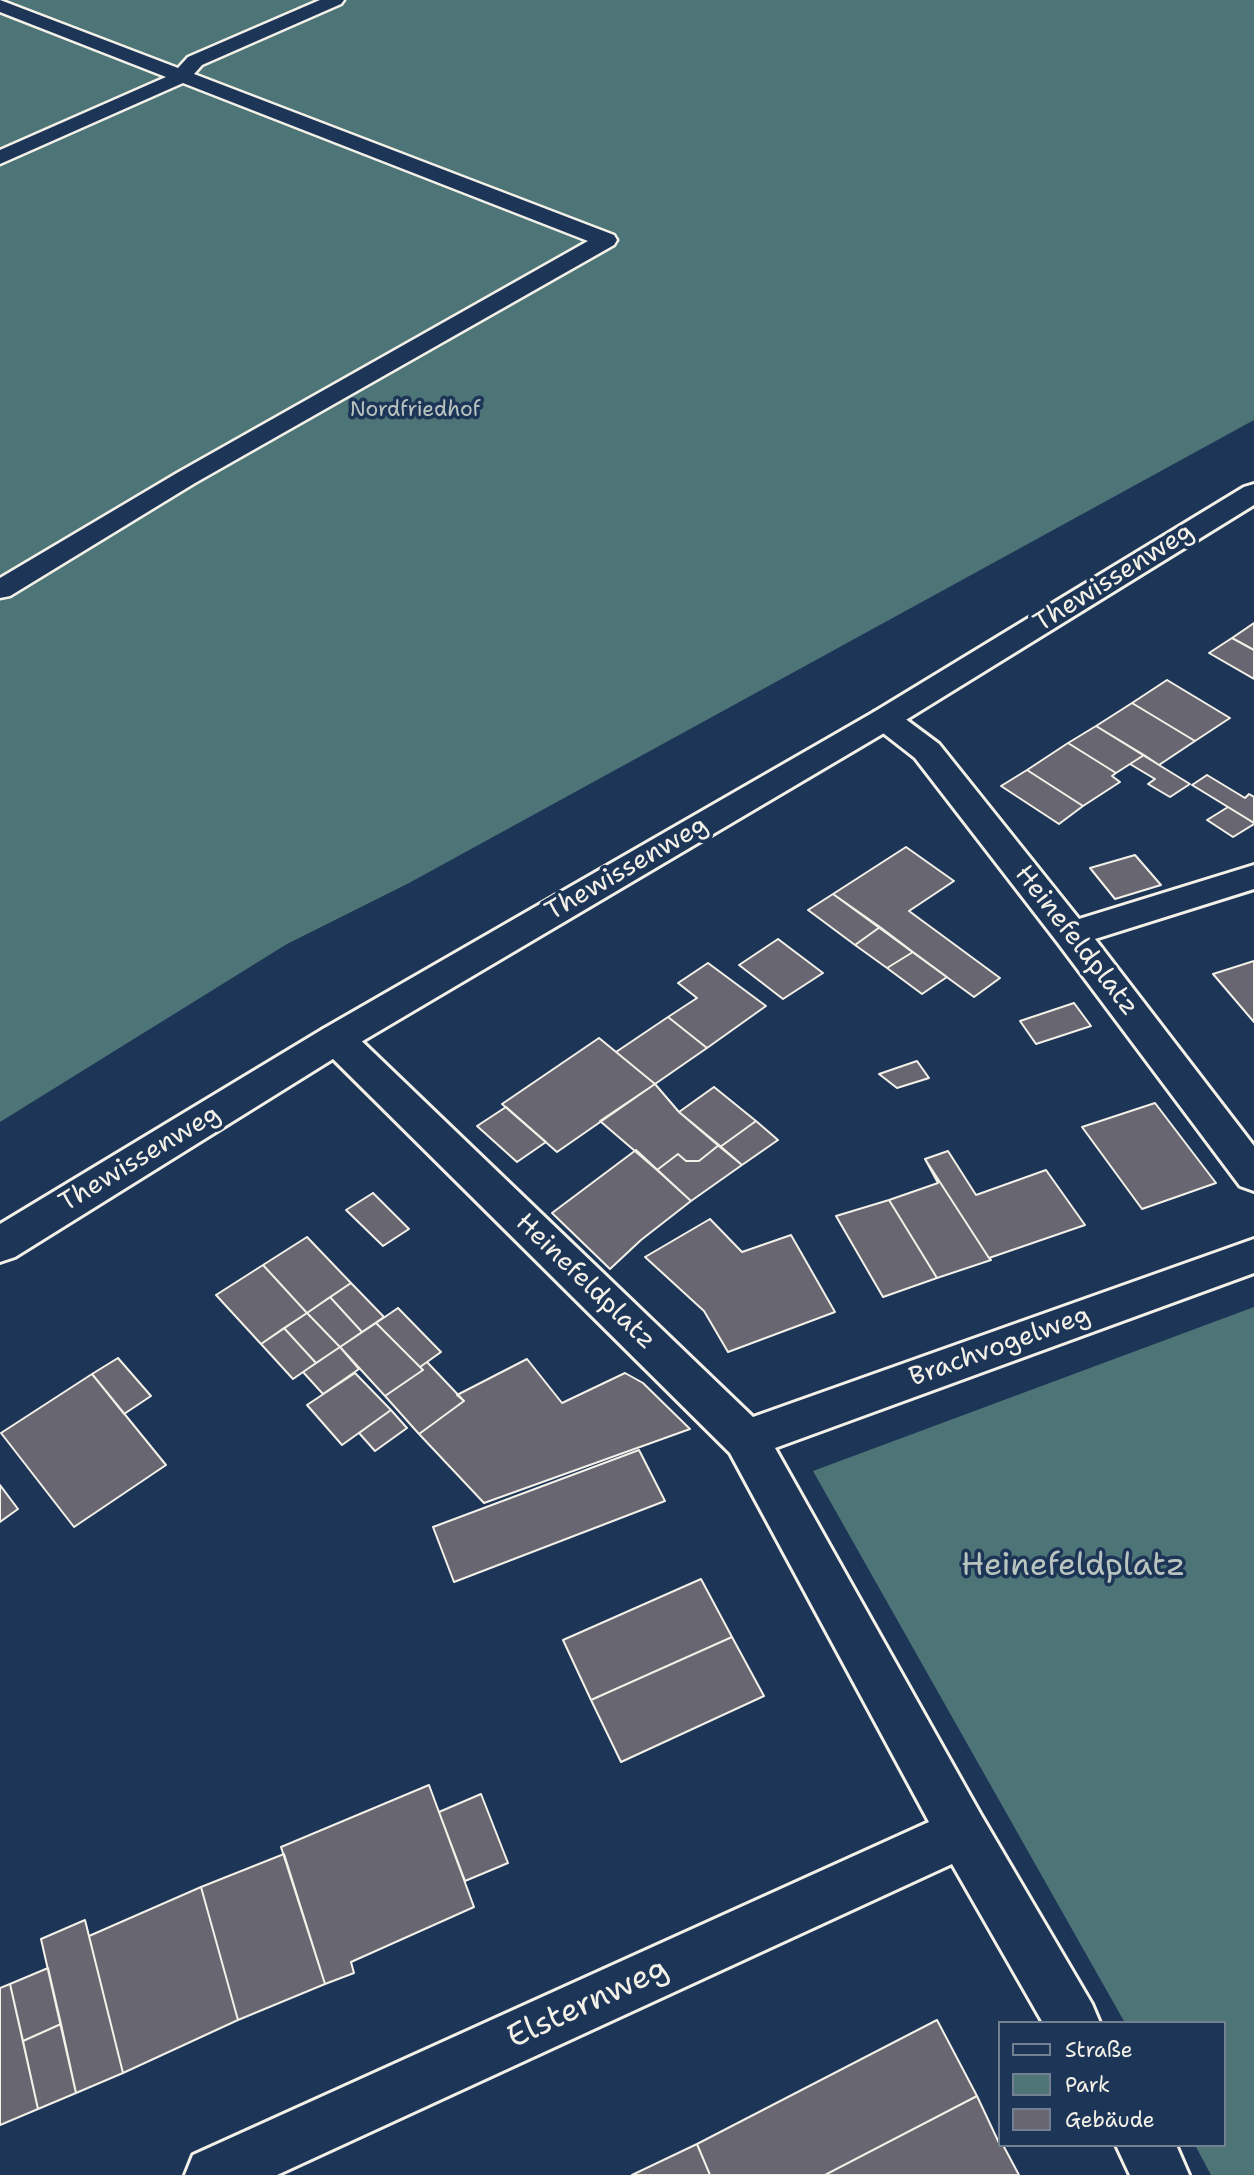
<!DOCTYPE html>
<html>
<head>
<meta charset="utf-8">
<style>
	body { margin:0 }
	#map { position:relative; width:1254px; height:2175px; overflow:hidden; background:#1d3557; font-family:"Shantell Sans",sans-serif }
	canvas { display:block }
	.legend { position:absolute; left:998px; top:2021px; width:228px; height:126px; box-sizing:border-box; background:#1d3557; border:2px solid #738091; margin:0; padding:9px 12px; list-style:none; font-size:21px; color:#f4f1e8 }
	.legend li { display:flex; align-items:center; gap:14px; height:35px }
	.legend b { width:35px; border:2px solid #738091 }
</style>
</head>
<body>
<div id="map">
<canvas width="1254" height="2175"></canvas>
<ul class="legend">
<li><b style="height:9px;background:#1d3557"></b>Straße</li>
<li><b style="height:19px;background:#4d7477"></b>Park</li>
<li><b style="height:19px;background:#676671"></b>Gebäude</li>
</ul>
</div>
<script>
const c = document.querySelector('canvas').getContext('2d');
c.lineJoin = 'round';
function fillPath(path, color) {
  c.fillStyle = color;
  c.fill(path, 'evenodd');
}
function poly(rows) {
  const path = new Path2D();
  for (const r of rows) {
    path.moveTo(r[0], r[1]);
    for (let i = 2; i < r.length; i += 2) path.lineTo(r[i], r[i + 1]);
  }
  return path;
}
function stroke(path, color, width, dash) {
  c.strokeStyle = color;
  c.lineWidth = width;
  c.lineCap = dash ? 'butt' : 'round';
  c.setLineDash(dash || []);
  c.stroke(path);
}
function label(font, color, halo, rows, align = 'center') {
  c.font = font + ' "Shantell Sans",sans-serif';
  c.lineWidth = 7;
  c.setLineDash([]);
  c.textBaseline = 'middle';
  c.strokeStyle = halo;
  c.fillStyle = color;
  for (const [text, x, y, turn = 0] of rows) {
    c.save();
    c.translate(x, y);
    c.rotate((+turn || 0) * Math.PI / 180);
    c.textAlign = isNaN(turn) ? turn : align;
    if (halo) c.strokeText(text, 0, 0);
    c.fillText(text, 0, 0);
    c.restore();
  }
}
fillPath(poly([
	[0,0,1254,0,1254,420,409,883,287,944,0,1122],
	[1254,1307,1254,2175,1211,2175,1195,2145,1224,2145,1224,2023,1125,2023,813,1471]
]), '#4d7477');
const building = poly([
	[1254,623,1254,650,1232,638,1254,623],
	[1232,638,1254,650,1254,679,1209,653,1232,638],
	[1167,680,1230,718,1195,741,1132,703,1167,680],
	[1132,703,1195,741,1159,765,1096,726,1132,703],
	[1096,726,1144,755,1116,773,1068,743,1096,726],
	[1068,743,1116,773,1112,776,1120,782,1083,806,1027,770,1068,743],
	[1144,755,1159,765,1190,784,1170,797,1148,784,1155,779,1130,764,1144,755],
	[1027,770,1083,806,1059,824,1001,786,1027,770],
	[1207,775,1245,798,1249,794,1254,797,1254,823,1192,785,1207,775],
	[1228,807,1254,823,1254,824,1233,837,1207,820,1228,807],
	[906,847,954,881,909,911,1000,978,974,997,833,894,906,847],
	[1135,855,1161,885,1115,899,1090,868,1135,855],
	[833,894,880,927,855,945,808,910,833,894],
	[880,927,913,952,887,968,855,945,880,927],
	[778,939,823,973,783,999,739,965,778,939],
	[913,952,947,977,922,994,887,968,913,952],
	[1254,961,1254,1022,1213,974,1254,961],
	[708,963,766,1006,707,1048,668,1017,697,998,678,983,708,963],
	[1074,1003,1091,1026,1036,1044,1020,1021,1074,1003],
	[668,1017,707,1048,655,1084,616,1052,668,1017],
	[599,1038,655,1084,557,1152,502,1104,599,1038],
	[917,1061,929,1078,897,1088,879,1074,917,1061],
	[655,1084,679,1112,719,1145,699,1161,686,1161,678,1154,657,1170,600,1121,655,1084],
	[714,1087,756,1121,720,1147,679,1112,714,1087],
	[1155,1103,1216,1183,1142,1209,1082,1127,1155,1103],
	[506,1107,546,1142,517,1162,477,1126,506,1107],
	[756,1121,778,1140,742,1165,720,1147,756,1121],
	[719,1145,742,1165,691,1201,657,1170,678,1154,686,1161,699,1161,719,1145],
	[636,1150,691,1201,641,1240,610,1269,552,1213,636,1150],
	[948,1151,976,1195,1046,1170,1085,1225,989,1258,925,1159,948,1151],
	[925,1159,989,1258,991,1260,937,1278,889,1200,938,1183,925,1159],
	[373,1193,409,1229,383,1246,346,1210,373,1193],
	[889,1200,937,1278,883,1297,836,1216,889,1200],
	[710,1219,742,1252,791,1235,835,1312,728,1352,704,1311,645,1257,710,1219],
	[307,1237,351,1283,307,1313,263,1265,307,1237],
	[263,1265,307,1313,261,1344,216,1295,263,1265],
	[351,1283,384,1317,362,1332,330,1297,351,1283],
	[330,1297,362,1332,340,1347,307,1313,330,1297],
	[398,1308,441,1352,420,1367,376,1323,398,1308],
	[307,1313,340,1347,316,1363,284,1328,307,1313],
	[376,1323,423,1370,385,1396,340,1347,376,1323],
	[284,1328,316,1363,293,1379,261,1344,284,1328],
	[340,1347,359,1369,323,1394,303,1372,340,1347],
	[118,1358,151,1396,124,1414,92,1374,118,1358],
	[527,1359,562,1403,625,1373,643,1383,690,1429,484,1503,419,1434,464,1401,457,1395,527,1359],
	[427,1362,464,1401,419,1434,385,1396,423,1370,420,1367,427,1362],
	[355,1373,391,1410,342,1445,307,1405,355,1373],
	[92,1374,166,1465,74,1527,1,1433,92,1374],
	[391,1410,407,1428,375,1451,359,1433,391,1410],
	[639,1450,665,1501,454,1582,433,1527,639,1450],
	[0,1485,18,1509,0,1522,0,1485],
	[701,1579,732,1637,591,1700,563,1640,701,1579],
	[732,1637,764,1696,621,1762,591,1700,732,1637],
	[429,1785,474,1907,351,1962,354,1973,325,1984,281,1847,429,1785],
	[481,1794,508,1863,465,1881,439,1812,481,1794],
	[284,1854,325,1984,238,2020,201,1887,284,1854],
	[201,1887,238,2020,123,2073,89,1936,201,1887],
	[85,1920,123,2073,76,2093,41,1939,85,1920],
	[48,1968,61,2024,23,2041,10,1984,48,1968],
	[10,1984,38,2109,0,2125,0,1988,10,1984],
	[937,2020,977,2096,825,2175,710,2175,697,2144,937,2020],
	[61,2024,76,2093,38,2109,23,2041,61,2024],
	[977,2096,1000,2145,1003,2145,1019,2175,825,2175,977,2096],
	[697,2144,710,2175,632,2175,697,2144]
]);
fillPath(building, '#676671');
stroke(building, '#f4f1e8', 2);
const lane = poly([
	[0,0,178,68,188,57,320,0,344,0,341,4,202,65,194,74,614,235,617,240,614,245,195,483,10,596,0,598,0,578,177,473,588,241,183,83,0,164,0,150,166,77,0,12,0,0]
]);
const street = poly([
	[885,709,896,712,939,744,1079,919,1254,865,1254,889,1095,939,1254,1146,1254,1191,1240,1186,1058,943,915,758,874,726,869,719,874,712,885,709],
	[336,1025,349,1029,753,1417,1254,1239,1254,1273,775,1448,981,1815,1092,2004,1100,2023,1043,2023,952,1864,277,2175,185,2175,193,2155,929,1822,730,1453,323,1049,317,1039,323,1029,336,1025],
	[1116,2145,1176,2145,1189,2175,1130,2175,1116,2145]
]);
const secondary = poly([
	[1254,484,1254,505,896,726,349,1049,15,1257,0,1262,0,1224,323,1029,874,712,1244,487,1254,484]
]);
stroke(lane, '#f4f1e8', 5);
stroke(street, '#f4f1e8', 6);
stroke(secondary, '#f4f1e8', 6);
fillPath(lane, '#1d3557');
fillPath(street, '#1d3557');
fillPath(secondary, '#1d3557');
label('21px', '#bac5c0', '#1d3557', [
	["Nordfriedhof",415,411]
]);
label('26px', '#f4f1e8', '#1d3557', [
	["Thewissenweg",1114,578,-32],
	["Thewissenweg",627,869,-30],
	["Heinefeldplatz",1076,941,52],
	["Thewissenweg",140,1159,-31],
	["Heinefeldplatz",585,1282,44],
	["Brachvogelweg",1000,1347,-20]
]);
label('32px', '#bac5c0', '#1d3557', [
	["Heinefeldplatz",1073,1567]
]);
label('32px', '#f4f1e8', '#1d3557', [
	["Elsternweg",588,2004,-25]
]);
</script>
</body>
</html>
